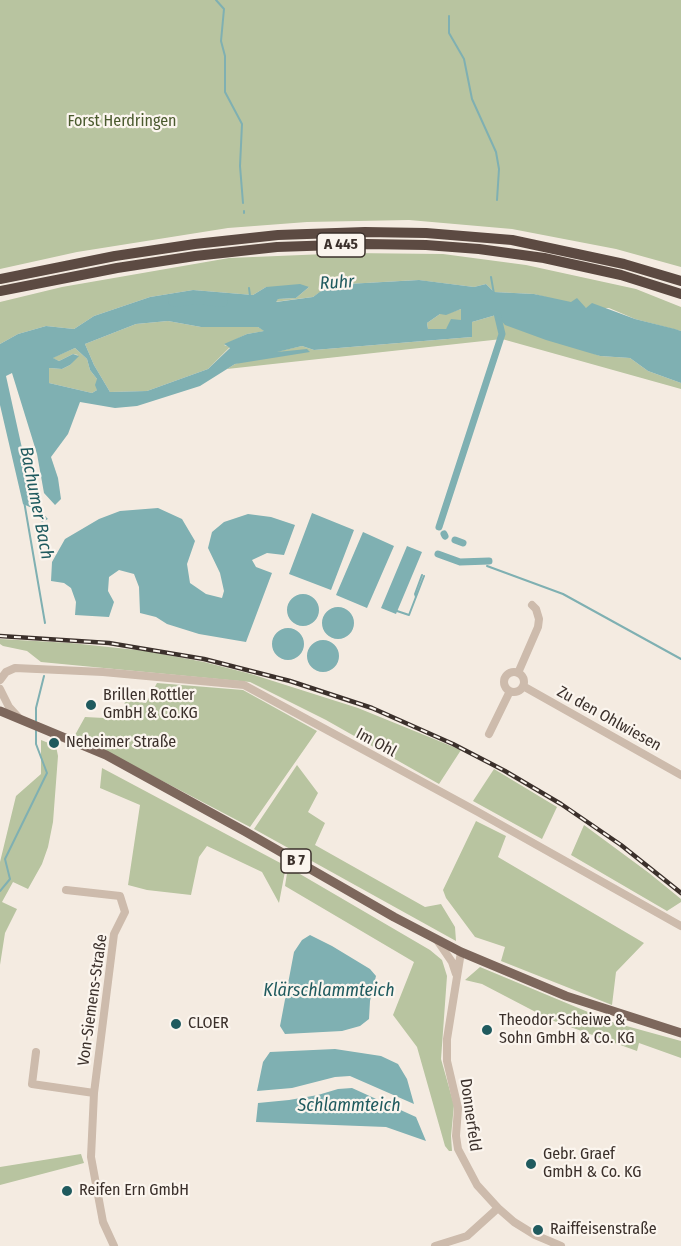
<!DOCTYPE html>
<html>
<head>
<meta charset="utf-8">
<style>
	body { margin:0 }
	canvas { display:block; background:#f4ebe1 }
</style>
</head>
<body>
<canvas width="681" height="1246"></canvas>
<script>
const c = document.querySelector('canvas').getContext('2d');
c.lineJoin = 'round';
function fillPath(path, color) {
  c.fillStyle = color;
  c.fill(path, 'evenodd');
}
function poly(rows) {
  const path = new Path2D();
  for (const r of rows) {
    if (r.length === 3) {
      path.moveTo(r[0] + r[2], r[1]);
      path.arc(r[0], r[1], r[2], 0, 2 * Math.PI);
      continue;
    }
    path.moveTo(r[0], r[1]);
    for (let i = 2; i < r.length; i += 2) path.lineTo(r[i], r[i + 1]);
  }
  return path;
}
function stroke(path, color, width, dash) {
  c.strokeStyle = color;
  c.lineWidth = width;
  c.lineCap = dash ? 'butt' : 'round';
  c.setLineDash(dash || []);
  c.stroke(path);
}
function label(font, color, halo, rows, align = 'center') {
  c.font = font + ' "Fira Sans Condensed",sans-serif';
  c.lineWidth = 4.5;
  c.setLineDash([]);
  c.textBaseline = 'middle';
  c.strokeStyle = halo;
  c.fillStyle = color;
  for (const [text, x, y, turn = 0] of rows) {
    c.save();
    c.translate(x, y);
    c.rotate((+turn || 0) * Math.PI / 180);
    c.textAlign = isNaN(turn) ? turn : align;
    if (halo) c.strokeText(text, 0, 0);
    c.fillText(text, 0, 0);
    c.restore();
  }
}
fillPath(poly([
	[0,0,681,0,681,267,616,249,512,229,409,220,307,222,228,228,77,252,0,269],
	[350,253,443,254,526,265,636,289,681,307,681,331,635,319,609,308,586,308,534,294,494,292,486,284,474,287,418,280,330,285,313,297,274,302,278,299,296,298,309,287,266,287,253,295,193,290,150,297,94,316,74,329,46,326,18,334,0,344,0,302,62,287,229,258],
	[461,309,462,320,446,329,428,329,427,323,440,314,446,314],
	[496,315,600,356,630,358,648,371,681,383,681,389,502,339,227,369,235,364,270,353,302,346,314,350,472,337,472,322],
	[168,321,201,327,258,327,265,331,247,334,224,345,230,347,208,369,147,391,110,392,94,365,85,344,136,324],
	[75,348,87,359,90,370,97,379,97,390,92,393,49,383,49,368,62,369,70,365,78,355,73,354,59,361,52,358],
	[0,639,71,643,146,651,204,662,251,674,358,708,461,750,439,784,326,720,250,682,41,662,27,651,3,646,0,644],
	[157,683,243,690,317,731,250,827,75,735,85,717,123,719,125,700,146,703],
	[41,740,56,746,58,756,53,822,48,847,42,864,28,889,13,882,2,902,17,909,5,933,0,965,0,862,16,796,41,774],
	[297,765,318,793,308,812,325,823,315,845,425,907,441,904,455,927,456,941,254,829],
	[102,768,286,866,279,903,262,872,207,846,199,857,191,895,147,890,128,885,140,805,100,788],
	[494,769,557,807,542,839,473,801],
	[476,821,506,836,498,857,644,943,616,972,612,1005,501,961,505,947,475,937,446,898,443,890],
	[584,825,649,873,681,899,681,902,667,911,571,855],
	[288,867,430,950,442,960,447,976,441,1059,454,1105,451,1136,452,1151,449,1151,445,1146,417,1047,393,1015,414,962,285,886],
	[480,967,612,1022,681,1041,681,1058,639,1043,637,1051,551,1020,482,984,465,980],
	[81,1154,84,1163,0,1185,0,1167]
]), '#b8c4a0');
fillPath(poly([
	[419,280,474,287,486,284,494,292,534,294,571,302,577,298,586,308,592,303,635,319,675,329,681,331,681,383,648,371,630,358,600,356,546,340,505,325,496,315,472,322,472,337,314,350,302,346,277,352,307,349,310,352,235,364,200,386,137,406,115,408,80,402,68,434,51,457,58,478,61,499,55,505,44,493,37,454,12,373,6,376,33,498,43,509,44,515,48,519,42,522,32,508,23,504,0,405,0,344,18,334,46,326,74,329,94,316,150,297,193,290,253,295,266,287,300,284,309,287,296,298,278,299,276,302,313,297,329,285],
	[461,309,461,320,451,319,446,329,428,329,427,323,440,314,446,315],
	[168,321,201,327,258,327,264,331,247,334,224,344,230,348,208,369,147,391,110,392,94,365,85,344,136,324],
	[75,348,87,359,90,370,97,379,95,385,97,390,92,393,49,383,49,368,62,369,70,365,79,356,73,354,59,361,53,358],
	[158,508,182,519,195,541,187,564,190,583,206,594,222,598,224,591,220,573,208,548,212,532,224,522,248,514,271,517,295,525,284,555,267,553,252,560,256,567,272,573,246,642,199,634,167,624,156,617,140,613,139,587,134,574,119,570,109,577,108,591,114,602,109,617,75,615,76,602,71,588,64,583,51,581,52,562,65,539,99,519,120,511],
	[312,513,354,530,331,590,289,574],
	[363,532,394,546,367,608,336,595],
	[407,546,422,552,396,614,381,608],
	[303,610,16],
	[338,623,16],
	[288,644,16],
	[323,656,16],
	[310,935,332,946,370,969,376,976,370,1001,369,1019,360,1026,342,1031,285,1034,280,1026,294,952,302,940],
	[335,1049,381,1056,398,1064,407,1079,414,1104,350,1076,335,1077,292,1088,257,1091,263,1062,270,1052],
	[352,1088,416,1117,426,1141,386,1127,256,1122,258,1103,289,1100,318,1095,338,1089]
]), '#7fb0b2');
stroke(poly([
	[216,0,224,9,221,41,225,56,225,92,242,124,240,166,243,203],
	[449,16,449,33,464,59,472,99,496,152,499,169,497,200],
	[244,211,244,213],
	[491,277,494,294],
	[249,288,250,296],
	[24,501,45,623],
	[487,566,563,594,681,659],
	[416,597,415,594,422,575],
	[397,611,409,615,424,576],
	[36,721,36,708,44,676],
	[0,891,10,879,5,859,47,773,36,744,36,730]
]), '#7fb0b2', 2);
stroke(poly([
	[439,527,502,334,497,313],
	[444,534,445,536],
	[455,540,463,543],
	[438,554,460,562,489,561]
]), '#7fb0b2', 7);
stroke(poly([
	[174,301,198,298,222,301]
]), '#7fb0b2', 12);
stroke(poly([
	[514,682,10],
	[518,673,538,627,539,619,536,609,532,605],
	[0,680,6,672,15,668,103,672,244,685,478,812,681,926],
	[523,686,681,775],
	[0,689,9,707,19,718],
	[489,734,510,691],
	[66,890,120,896,125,912,114,934,94,1093,91,1157,103,1222,114,1246],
	[437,940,452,962,456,974],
	[461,952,447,1039,447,1061,458,1108,456,1136,458,1149,477,1185,498,1208,514,1222,535,1235,561,1246],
	[36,1052,32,1084,94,1093],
	[435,1246,467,1236,498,1208]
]), '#cdbbac', 8);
stroke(poly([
	[0,711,106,755,246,832,394,917,461,952,566,996,681,1033]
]), '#7d675c', 9);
stroke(poly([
	[0,279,115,256,195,244,278,235,365,232,426,233,512,240,624,264,681,281],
	[0,291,117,268,195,256,277,247,366,244,426,245,479,249,544,258,621,275,681,294]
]), '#5c4a42', 10);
const rail = poly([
	[0,636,109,643,204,659,290,681,372,708,453,744,505,771,561,804,621,845,681,893]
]);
stroke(rail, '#3b302b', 4.5);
stroke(rail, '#fbf5ee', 2, [7]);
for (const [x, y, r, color] of [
	[91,705,6,"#1f5a5e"],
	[54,743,6,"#1f5a5e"],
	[176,1024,6,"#1f5a5e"],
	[487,1030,6,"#1f5a5e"],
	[531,1164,6,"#1f5a5e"],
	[67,1191,6,"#1f5a5e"],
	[538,1230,6,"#1f5a5e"]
]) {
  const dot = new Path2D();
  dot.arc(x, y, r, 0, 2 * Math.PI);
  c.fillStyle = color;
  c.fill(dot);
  stroke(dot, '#fbf5ee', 2);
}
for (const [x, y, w] of [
	[341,245,48],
	[296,861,30]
]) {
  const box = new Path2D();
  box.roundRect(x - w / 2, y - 12, w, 24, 4.5);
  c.fillStyle = '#fbf5ee';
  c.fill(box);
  stroke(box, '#3b302b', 1.5);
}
label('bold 15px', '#3b302b', null, [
	["A 445",341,245],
	["B 7",296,861]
]);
label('16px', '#4a5a2e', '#fbf5ee', [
	["Forst Herdringen",122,122]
]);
label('16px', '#3b302b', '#fbf5ee', [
	["Brillen Rottler",103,696],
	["GmbH & Co.KG",103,714],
	["Neheimer Straße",66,743],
	["Theodor Scheiwe &",499,1021],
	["Sohn GmbH & Co. KG",499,1039],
	["CLOER",188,1024],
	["Gebr. Graef",543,1155],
	["GmbH & Co. KG",543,1173],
	["Reifen Ern GmbH",79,1191],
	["Raiffeisenstraße",550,1230]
], 'left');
label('16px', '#3b302b', '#fbf5ee', [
	["Zu den Ohlwiesen",609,719,29],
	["Im Ohl",376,743,28],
	["Von-Siemens-Straße",93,1000,-82],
	["Donnerfeld",470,1115,82]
]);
label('italic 18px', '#1f5a5e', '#fbf5ee', [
	["Ruhr",337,283,-3],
	["Bachumer Bach",36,503,79],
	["Klärschlammteich",329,991],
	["Schlammteich",349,1106]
]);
</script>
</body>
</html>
